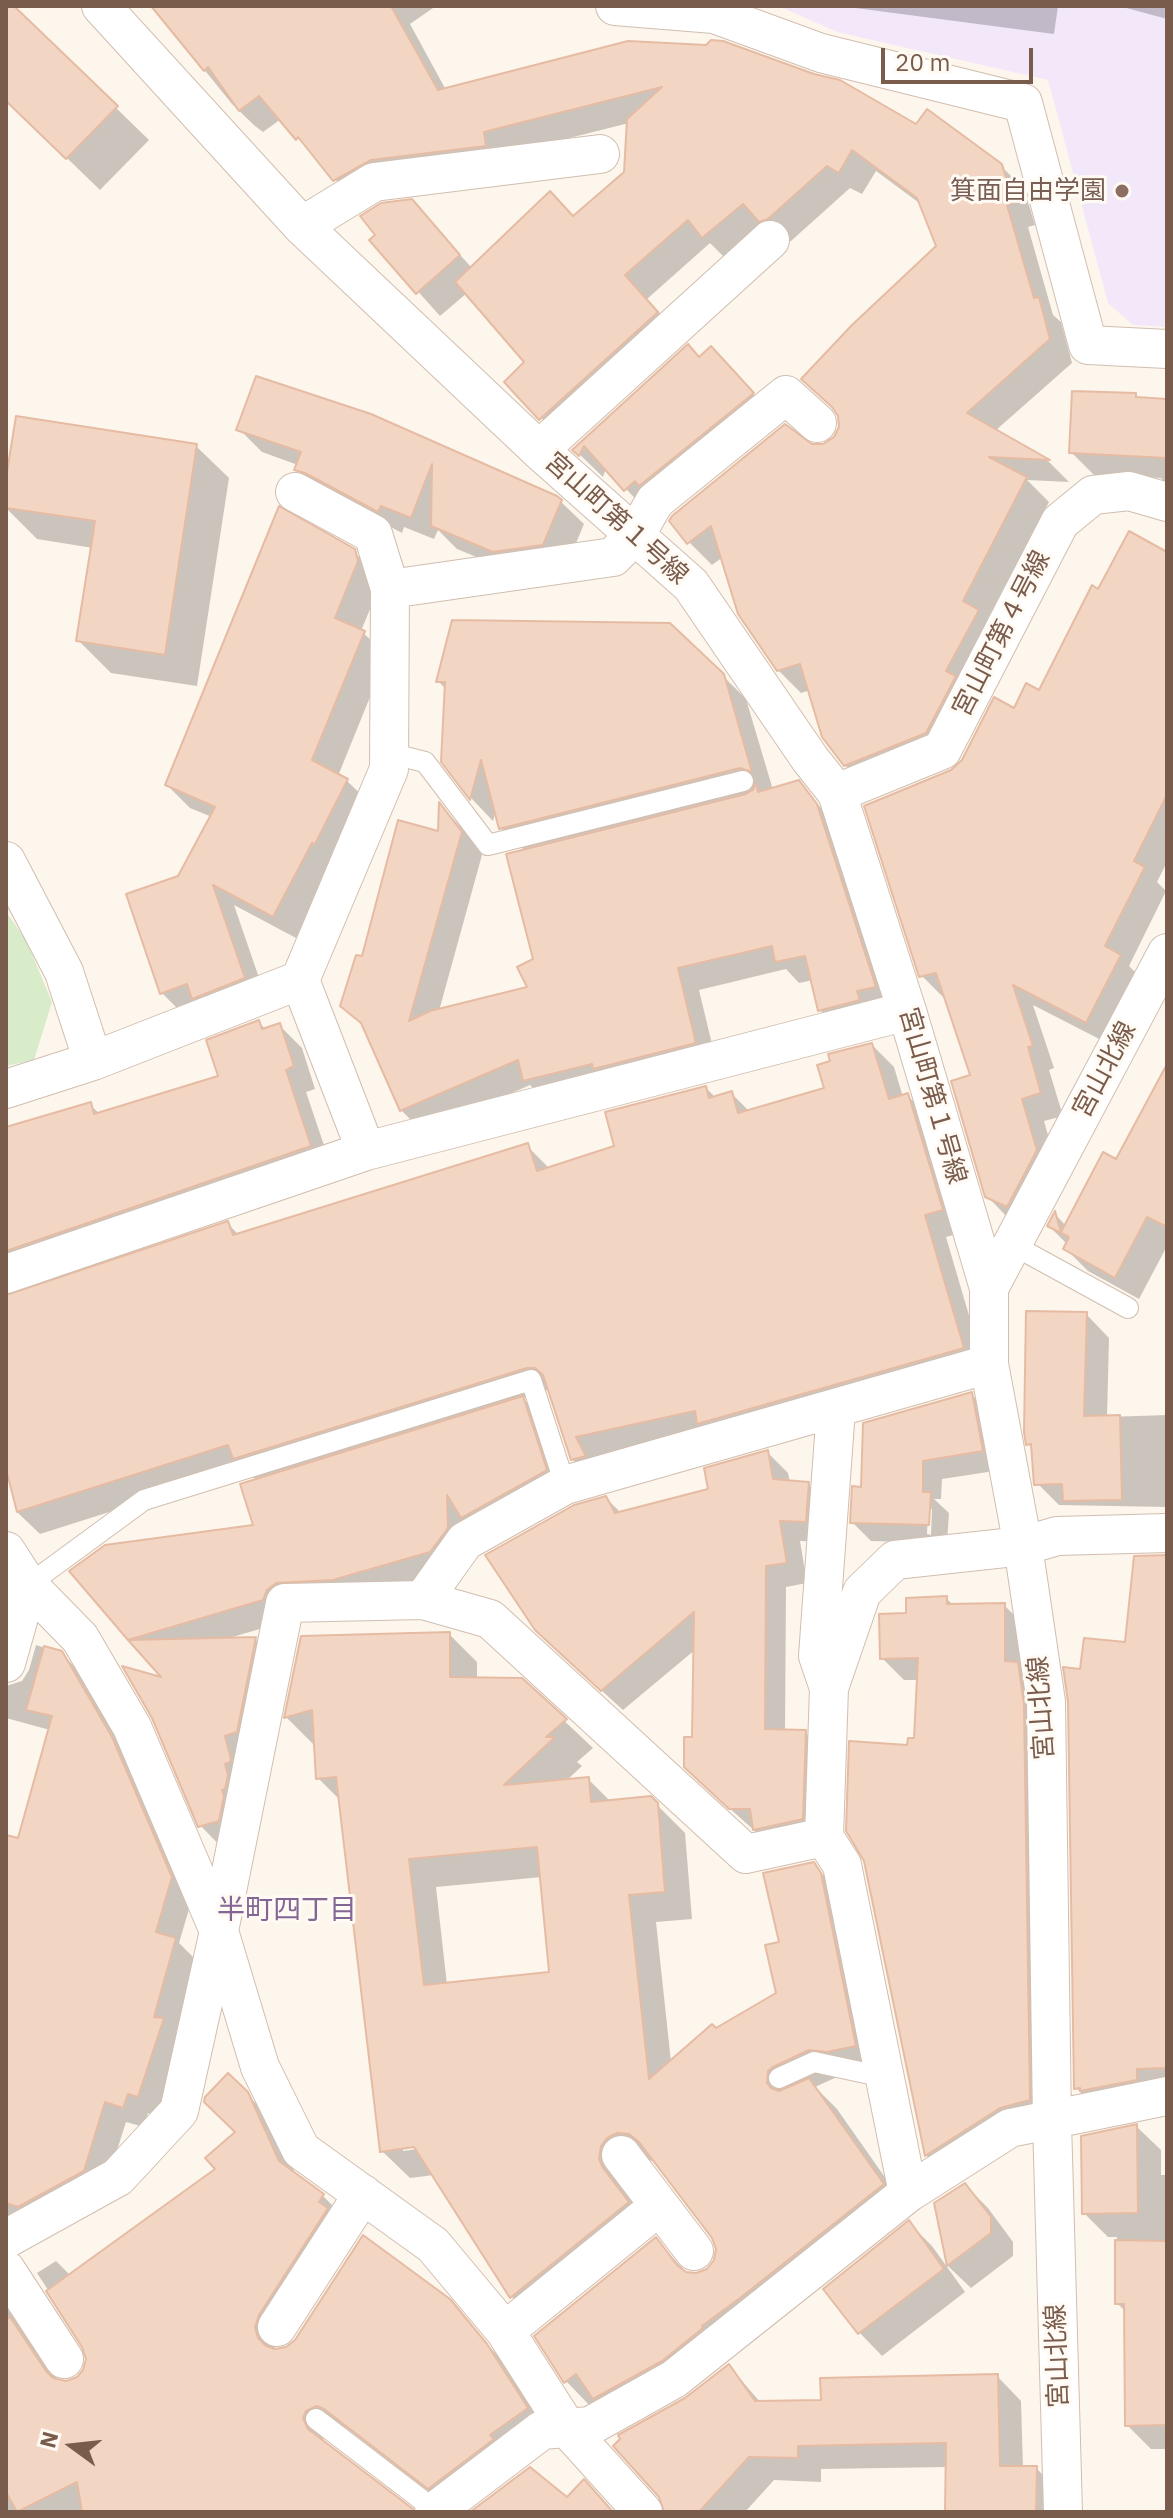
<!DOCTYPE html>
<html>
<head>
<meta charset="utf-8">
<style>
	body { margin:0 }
	#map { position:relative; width:1173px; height:2518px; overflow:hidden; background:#fdf6ec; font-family:"IBM Plex Sans",sans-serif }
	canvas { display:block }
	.frame { position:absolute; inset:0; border:8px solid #7a5c4d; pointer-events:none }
	.north { position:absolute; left:32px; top:2406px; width:80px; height:80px; -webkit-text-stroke:6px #fffaf3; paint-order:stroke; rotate:285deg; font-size:22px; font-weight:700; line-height:32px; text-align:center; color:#7a5c4d }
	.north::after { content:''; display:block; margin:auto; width:28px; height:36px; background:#7a5c4d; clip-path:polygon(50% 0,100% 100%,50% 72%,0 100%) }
	.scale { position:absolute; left:881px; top:48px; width:152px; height:36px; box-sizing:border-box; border:4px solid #7a5c4d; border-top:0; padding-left:10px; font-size:24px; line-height:28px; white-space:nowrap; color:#7a5c4d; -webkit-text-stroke:6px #fffaf3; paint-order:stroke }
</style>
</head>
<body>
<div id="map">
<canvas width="1173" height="2518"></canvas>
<div class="frame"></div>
<div class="north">N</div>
<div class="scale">20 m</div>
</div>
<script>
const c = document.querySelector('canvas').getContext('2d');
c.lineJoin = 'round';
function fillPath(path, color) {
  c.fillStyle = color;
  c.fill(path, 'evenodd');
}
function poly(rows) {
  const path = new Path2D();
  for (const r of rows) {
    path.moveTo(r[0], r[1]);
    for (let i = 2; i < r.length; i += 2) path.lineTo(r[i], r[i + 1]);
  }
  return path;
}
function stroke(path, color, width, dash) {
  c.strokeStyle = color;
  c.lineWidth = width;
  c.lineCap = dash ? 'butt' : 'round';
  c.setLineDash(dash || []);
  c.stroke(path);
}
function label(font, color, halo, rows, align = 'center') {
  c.font = font + ' "IBM Plex Sans","Noto Sans JP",sans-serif';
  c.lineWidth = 6;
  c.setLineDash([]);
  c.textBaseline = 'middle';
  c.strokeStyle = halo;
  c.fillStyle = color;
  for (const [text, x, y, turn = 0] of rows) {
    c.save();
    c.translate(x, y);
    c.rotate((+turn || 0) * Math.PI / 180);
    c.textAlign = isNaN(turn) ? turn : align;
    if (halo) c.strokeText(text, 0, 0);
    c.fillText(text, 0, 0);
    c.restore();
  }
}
fillPath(poly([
	[779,6,1167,6,1167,327,1133,325,1108,303,1048,80,837,32]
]), '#f3e8fa');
fillPath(poly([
	[6,912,26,940,52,1002,34,1060,6,1066]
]), '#d8ecc9');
fillPath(poly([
	[6,6,11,6,149,140,100,190,6,99],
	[153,6,436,6,410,24,446,90,706,47,714,40,1000,165,1024,189,1035,225,1028,227,1053,315,1061,322,1072,363,995,431,1049,462,1069,482,1027,480,1049,502,987,620,1001,634,977,700,868,788,845,765,810,690,801,693,778,670,723,557,712,565,689,542,811,446,824,446,835,438,939,246,922,205,876,171,862,194,850,188,791,241,726,259,710,243,647,299,680,335,563,441,507,382,527,362,467,293,440,316,372,240,412,202,472,268,574,217,626,173,629,123,506,154,357,203,281,119,263,132,255,126,232,104],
	[840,6,1058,6,1054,34],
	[1119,6,1167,6,1167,19],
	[733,372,775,417,648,512,606,468,603,477,575,450],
	[257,379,560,501,584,524,566,567,518,574,457,549,438,530,434,539,404,527,402,533,330,495,319,492,296,470,298,465,262,452,239,429],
	[1136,395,1140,399,1167,401,1167,485,1161,478,1094,475,1071,452],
	[196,446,229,478,197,686,111,673,78,640,93,548,37,539,6,508,6,492],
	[353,551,377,574,380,585,361,631,387,655,338,776,347,781,370,803,296,938,234,905,267,1001,185,1016,162,993,180,878,212,817,190,808,167,785],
	[1167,554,1167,862,1157,882,1166,891,1129,966,1143,980,1109,1044,1033,1005,1054,1068,1049,1070,1063,1116,1044,1121,1059,1174,1010,1220,987,1196,972,1077,946,998,944,998,921,975,952,772,1015,711,1040,692,1099,591],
	[722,675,746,699,773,790,798,782,839,828,897,1008,842,1032,820,1010,813,980,799,983,786,969,699,990,717,1065,547,1102,530,1085,423,1132,401,1110,366,1029,342,1006,363,959,440,834,441,807,461,827,482,855,439,1011,530,988,536,960,525,851,501,828,496,810,493,821,472,799,443,761,447,690,438,681],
	[259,1022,266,1030,279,1025,302,1048,315,1089,306,1092,332,1169,6,1292,6,1297,228,1224,239,1235,527,1146,550,1169,617,1147,706,1088,716,1098,731,1093,750,1112,826,1089,872,1045,894,1067,903,1097,908,1096,930,1118,964,1232,946,1237,985,1370,595,1482,572,1459,550,1389,522,1398,544,1420,567,1492,452,1573,229,1638,255,1639,278,1662,223,1849,200,1825,166,1680,72,1572,255,1526,257,1481,245,1469,40,1534,17,1512,6,1468,6,1129,90,1105,100,1114,220,1077],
	[1167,1069,1167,1246,1139,1299,1088,1271,1065,1248,1067,1244,1049,1226,1055,1214,1066,1226,1117,1162],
	[1086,1314,1109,1338,1107,1417,1167,1415,1167,1507,1059,1505,1036,1482,1034,1449,1028,1444],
	[971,1394,990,1413,1001,1470,942,1479,941,1499,934,1499,949,1513,947,1543,871,1541,852,1522,863,1489],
	[928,1509,932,1509,931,1535,927,1534],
	[767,1452,788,1473,790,1483,808,1484,828,1505,826,1542,800,1541,807,1583,786,1587,785,1731,805,1732,825,1753,822,1839,776,1850,707,1788,694,1739,696,1649,623,1710,558,1651,606,1498,621,1513,710,1490],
	[1167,1563,1167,2091,1099,2111,1076,2088,1082,1672,1127,1644],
	[946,1598,954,1606,1004,1605,1026,1627,1051,2122,948,2177,926,2155,865,1860,909,1747,916,1740,919,1680,904,1680,882,1658,908,1615],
	[449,1634,477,1662,477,1679,521,1680,593,1748,577,1762,582,1766,565,1782,588,1779,611,1802,650,1798,685,1833,692,1919,656,1922,671,2062,716,2030,778,1994,781,1944,813,1864,841,1892,883,2073,837,2077,815,2087,837,2109,910,2213,593,2409,566,2381,656,2240,688,2274,696,2275,708,2271,716,2261,718,2249,713,2237,656,2162,648,2160,655,2231,539,2325,512,2297,434,2175,410,2178,382,2151,340,1800,318,1778,316,1744,314,1745,286,1717,302,1638],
	[542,1877,551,1974,447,1985,436,1887],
	[424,2144,424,2148,403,2151,403,2147],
	[36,1645,61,1653,83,1675,132,1760,192,1899,179,1943,196,1960,176,2033,183,2041,159,2117,148,2113,144,2127,126,2122,104,2191,40,2227,6,2216,6,1837,19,1840,50,1730,6,1718,6,1686,22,1681,29,1670],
	[228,2076,268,2115,296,2175,322,2195,343,2216,279,2336,274,2351,448,2301,508,2367,547,2429,450,2508,346,2428,339,2426,327,2431,323,2440,325,2444,413,2512,6,2512,6,2308,17,2319,58,2381,64,2383,78,2379,86,2369,88,2357,85,2347,37,2273,56,2261,71,2276,218,2170,237,2132],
	[1137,2127,1161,2150,1161,2175,1167,2175,1167,2449,1151,2449,1127,2425,1126,2312,1117,2303,1117,2237,1108,2237,1084,2213],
	[965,2185,988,2208,1013,2242,1013,2256,971,2288,949,2267,936,2203],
	[909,2223,932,2246,965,2292,882,2356,860,2333],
	[729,2366,761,2403,823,2402,997,2376,1021,2401,1023,2468,1036,2468,1060,2492,1060,2512,949,2512,948,2467,821,2469,821,2482,774,2480,745,2512,680,2512,686,2400]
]), '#0003');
const building = poly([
	[6,6,14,6,118,106,66,159,6,101,6,6],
	[151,6,391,6,438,90,628,41,706,45,711,40,723,41,814,74,840,80,916,124,927,109,1002,164,1013,203,1007,205,1034,298,1039,297,1050,339,967,413,1050,460,989,457,1027,477,963,601,979,610,946,671,956,676,926,733,844,766,822,737,800,664,777,671,738,614,711,526,687,544,669,521,672,516,785,424,812,444,823,444,834,437,839,427,838,416,832,407,801,379,852,325,936,246,917,198,852,150,839,173,827,166,768,219,759,222,743,204,702,238,688,220,625,275,658,312,539,420,504,382,524,362,455,282,550,191,573,216,624,172,627,119,662,87,484,132,486,146,371,160,333,181,298,137,296,140,259,96,239,111,208,67,204,71,151,6],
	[412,199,460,255,416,294,369,240,375,235,360,216,381,203,412,199],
	[688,344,699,357,711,346,754,393,639,486,635,481,624,491,584,446,579,456,572,450,688,344],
	[256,376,371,414,557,496,562,500,543,545,493,552,431,526,432,464,411,518,381,506,378,512,305,473,294,470,301,452,236,430,256,376],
	[1072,391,1136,393,1136,397,1167,399,1167,458,1069,453,1072,391],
	[16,416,197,444,165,655,76,641,95,521,6,508,6,478,16,416],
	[279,506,355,549,358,561,335,618,365,631,312,760,348,779,315,844,312,843,273,917,213,885,245,978,192,999,187,984,160,994,126,894,178,876,215,807,165,785,279,506],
	[1129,531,1167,552,1167,795,1134,861,1145,867,1105,946,1121,955,1086,1023,1013,985,1033,1046,1028,1047,1041,1093,1022,1099,1037,1150,1007,1207,985,1197,951,1081,970,1075,936,973,919,977,864,806,951,770,962,760,994,697,1014,708,1026,683,1039,690,1092,585,1098,589,1129,531],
	[452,620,670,623,724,674,752,772,740,768,499,829,481,760,470,800,441,762,445,682,436,682,452,620],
	[799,780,817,804,876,987,857,991,860,1000,818,1011,805,956,775,962,772,946,678,968,696,1043,593,1069,592,1064,523,1081,518,1060,400,1111,361,1023,340,1006,356,955,362,956,398,820,438,831,439,802,462,832,409,1021,430,1011,527,987,517,967,533,959,506,854,746,794,753,790,756,783,758,792,799,780],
	[259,1020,262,1029,280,1023,294,1066,286,1070,311,1146,6,1251,6,1127,91,1102,94,1114,218,1076,206,1040,259,1020],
	[872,1043,889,1099,908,1093,943,1210,925,1215,964,1348,697,1424,695,1411,576,1437,586,1456,571,1460,543,1375,535,1368,527,1368,233,1459,228,1445,17,1512,6,1469,6,1295,228,1221,233,1235,528,1143,537,1171,614,1146,605,1112,706,1086,709,1098,732,1091,738,1113,824,1088,817,1065,830,1061,828,1054,872,1043],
	[1167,1064,1167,1227,1147,1217,1115,1278,1063,1249,1069,1237,1047,1226,1055,1211,1061,1232,1103,1152,1116,1159,1167,1064],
	[1026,1311,1087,1312,1084,1416,1120,1415,1122,1500,1063,1501,1062,1484,1034,1485,1031,1444,1026,1445,1024,1432,1026,1311],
	[972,1392,983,1451,923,1461,923,1492,931,1492,929,1525,850,1523,852,1486,861,1487,863,1423,972,1392],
	[523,1396,547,1470,461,1518,447,1495,448,1528,430,1552,333,1580,276,1583,267,1590,263,1600,128,1640,69,1571,105,1545,253,1525,240,1484,523,1396],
	[768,1450,773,1479,809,1482,806,1522,780,1521,787,1563,766,1566,765,1729,806,1730,803,1819,753,1830,750,1809,729,1809,684,1767,684,1737,692,1737,694,1612,601,1691,535,1630,485,1555,574,1505,606,1496,615,1513,708,1489,704,1468,768,1450],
	[1167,1555,1167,2068,1137,2069,1137,2080,1080,2091,1080,2088,1074,2089,1068,1702,1063,1667,1080,1669,1084,1638,1125,1642,1134,1556,1167,1555],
	[947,1596,947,1604,1005,1603,1005,1661,1018,1662,1024,1704,1030,2100,1000,2108,925,2156,864,1861,846,1831,849,1741,907,1745,908,1738,914,1738,918,1658,880,1659,879,1614,906,1613,906,1598,947,1596],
	[450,1632,450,1677,522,1678,567,1719,546,1737,555,1737,504,1785,589,1777,591,1802,651,1796,658,1803,665,1892,629,1895,649,2079,712,2024,716,2028,776,1993,765,1945,779,1942,763,1873,814,1862,821,1873,856,2046,827,2052,809,2050,773,2067,768,2071,767,2083,771,2088,779,2091,809,2078,884,2184,740,2298,702,2326,703,2328,662,2361,593,2399,576,2374,564,2383,534,2336,656,2237,677,2265,686,2272,696,2273,707,2269,714,2260,716,2249,712,2238,639,2142,629,2134,617,2133,607,2138,601,2146,599,2159,603,2168,629,2202,510,2298,414,2147,380,2152,336,1777,316,1779,312,1710,284,1718,301,1636,450,1632],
	[537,1847,549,1972,424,1985,409,1859,537,1847],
	[256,1637,237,1732,225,1736,231,1759,230,1762,225,1764,228,1775,225,1789,222,1790,224,1796,219,1821,198,1827,152,1718,122,1666,161,1677,128,1640,256,1637],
	[44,1646,62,1651,112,1737,172,1877,156,1932,176,1938,154,2017,164,2018,138,2097,128,2094,123,2108,105,2102,84,2171,18,2207,6,2203,6,1835,18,1838,52,1716,26,1710,44,1646],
	[228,2073,248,2092,279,2161,324,2194,319,2202,328,2208,259,2315,255,2327,258,2338,266,2346,275,2349,286,2347,295,2340,363,2235,450,2299,487,2344,528,2408,490,2435,494,2439,428,2489,324,2409,317,2406,306,2411,303,2418,308,2429,413,2509,412,2512,82,2512,77,2482,17,2512,6,2492,6,2320,10,2317,46,2371,53,2378,66,2381,77,2377,83,2370,86,2359,82,2347,46,2291,215,2169,205,2158,235,2132,204,2102,205,2097,228,2073],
	[1137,2124,1138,2213,1082,2214,1081,2136,1137,2124],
	[965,2183,991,2217,991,2233,947,2266,934,2203,965,2183],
	[909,2220,944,2269,858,2334,823,2289,909,2220],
	[1115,2240,1167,2241,1167,2425,1125,2426,1124,2304,1115,2304,1115,2240],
	[729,2364,755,2401,821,2400,820,2378,998,2374,1000,2466,1037,2466,1036,2512,945,2511,946,2443,798,2446,798,2458,749,2457,699,2512,664,2512,659,2497,613,2446,620,2439,618,2435,685,2398,729,2364],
	[530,2467,567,2497,584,2479,613,2512,470,2512,530,2467]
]);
fillPath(building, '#f3d5c3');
stroke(building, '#e6bba3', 2);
const service = poly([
	[389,753,425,762,488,845,743,781],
	[1013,1245,1128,1308],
	[28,1585,144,1500,531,1380,565,1485],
	[779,2078,814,2062,884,2077],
	[316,2419,435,2510]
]);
const minor = poly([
	[101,6,302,226,539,450,691,585,810,759,837,793,907,1011,989,1288],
	[615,6,714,14,821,53,1023,103,1088,345,1167,349],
	[302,226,374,182,600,154],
	[539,450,770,240],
	[390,589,613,557,636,534,655,501,786,395,817,423],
	[837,793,942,750,1060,522,1093,495,1129,491,1167,502],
	[6,861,64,972,93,1061],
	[300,980,366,1151],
	[6,1089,93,1061,300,980,389,769,390,589,373,534,295,492],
	[6,1274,366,1151,907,1011],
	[836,1409,818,1656,829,1688,824,1837,842,1865,908,2193],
	[6,1551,28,1585,80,1638,132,1727,219,1931,260,2067,301,2150,433,2245,505,2331,567,2428,643,2512],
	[423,1600,465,1541,565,1485,989,1364],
	[6,1663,28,1585],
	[829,1688,862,1592,895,1560,1023,1546,1057,1536,1167,1533],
	[621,2155,694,2251],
	[6,2239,118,2177,179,2111,219,1931,285,1603,423,1600,490,1619,746,1854,824,1837],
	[6,2270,64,2359],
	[277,2327,363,2194],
	[505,2331,658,2207],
	[434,2512,542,2430,590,2426,674,2379,908,2193,1010,2128,1167,2096],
	[1063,2512,1052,2121,1046,1702,1023,1546,989,1364,989,1288,1167,953]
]);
stroke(service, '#d1beb0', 22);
stroke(minor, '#d1beb0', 40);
stroke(service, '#fff', 20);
stroke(minor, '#fff', 38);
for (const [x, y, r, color] of [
	[1122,191,8,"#8d6e63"]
]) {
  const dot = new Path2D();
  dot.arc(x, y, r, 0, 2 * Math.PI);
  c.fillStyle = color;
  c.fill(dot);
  stroke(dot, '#fffaf3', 3);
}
label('26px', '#785e54', '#fffaf3', [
	["箕面自由学園",1106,191]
], 'right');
label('26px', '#7a5c4d', '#fffaf3', [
	["宮山町第１号線",616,519,42],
	["宮山町第４号線",1002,634,-63],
	["宮山北線",1105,1070,-62],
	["宮山町第１号線",932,1096,74],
	["宮山北線",1042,1708,-94],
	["宮山北線",1058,2356,-92]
]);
label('28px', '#846695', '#fffaf3', [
	["半町四丁目",287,1911]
]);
</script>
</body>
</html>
